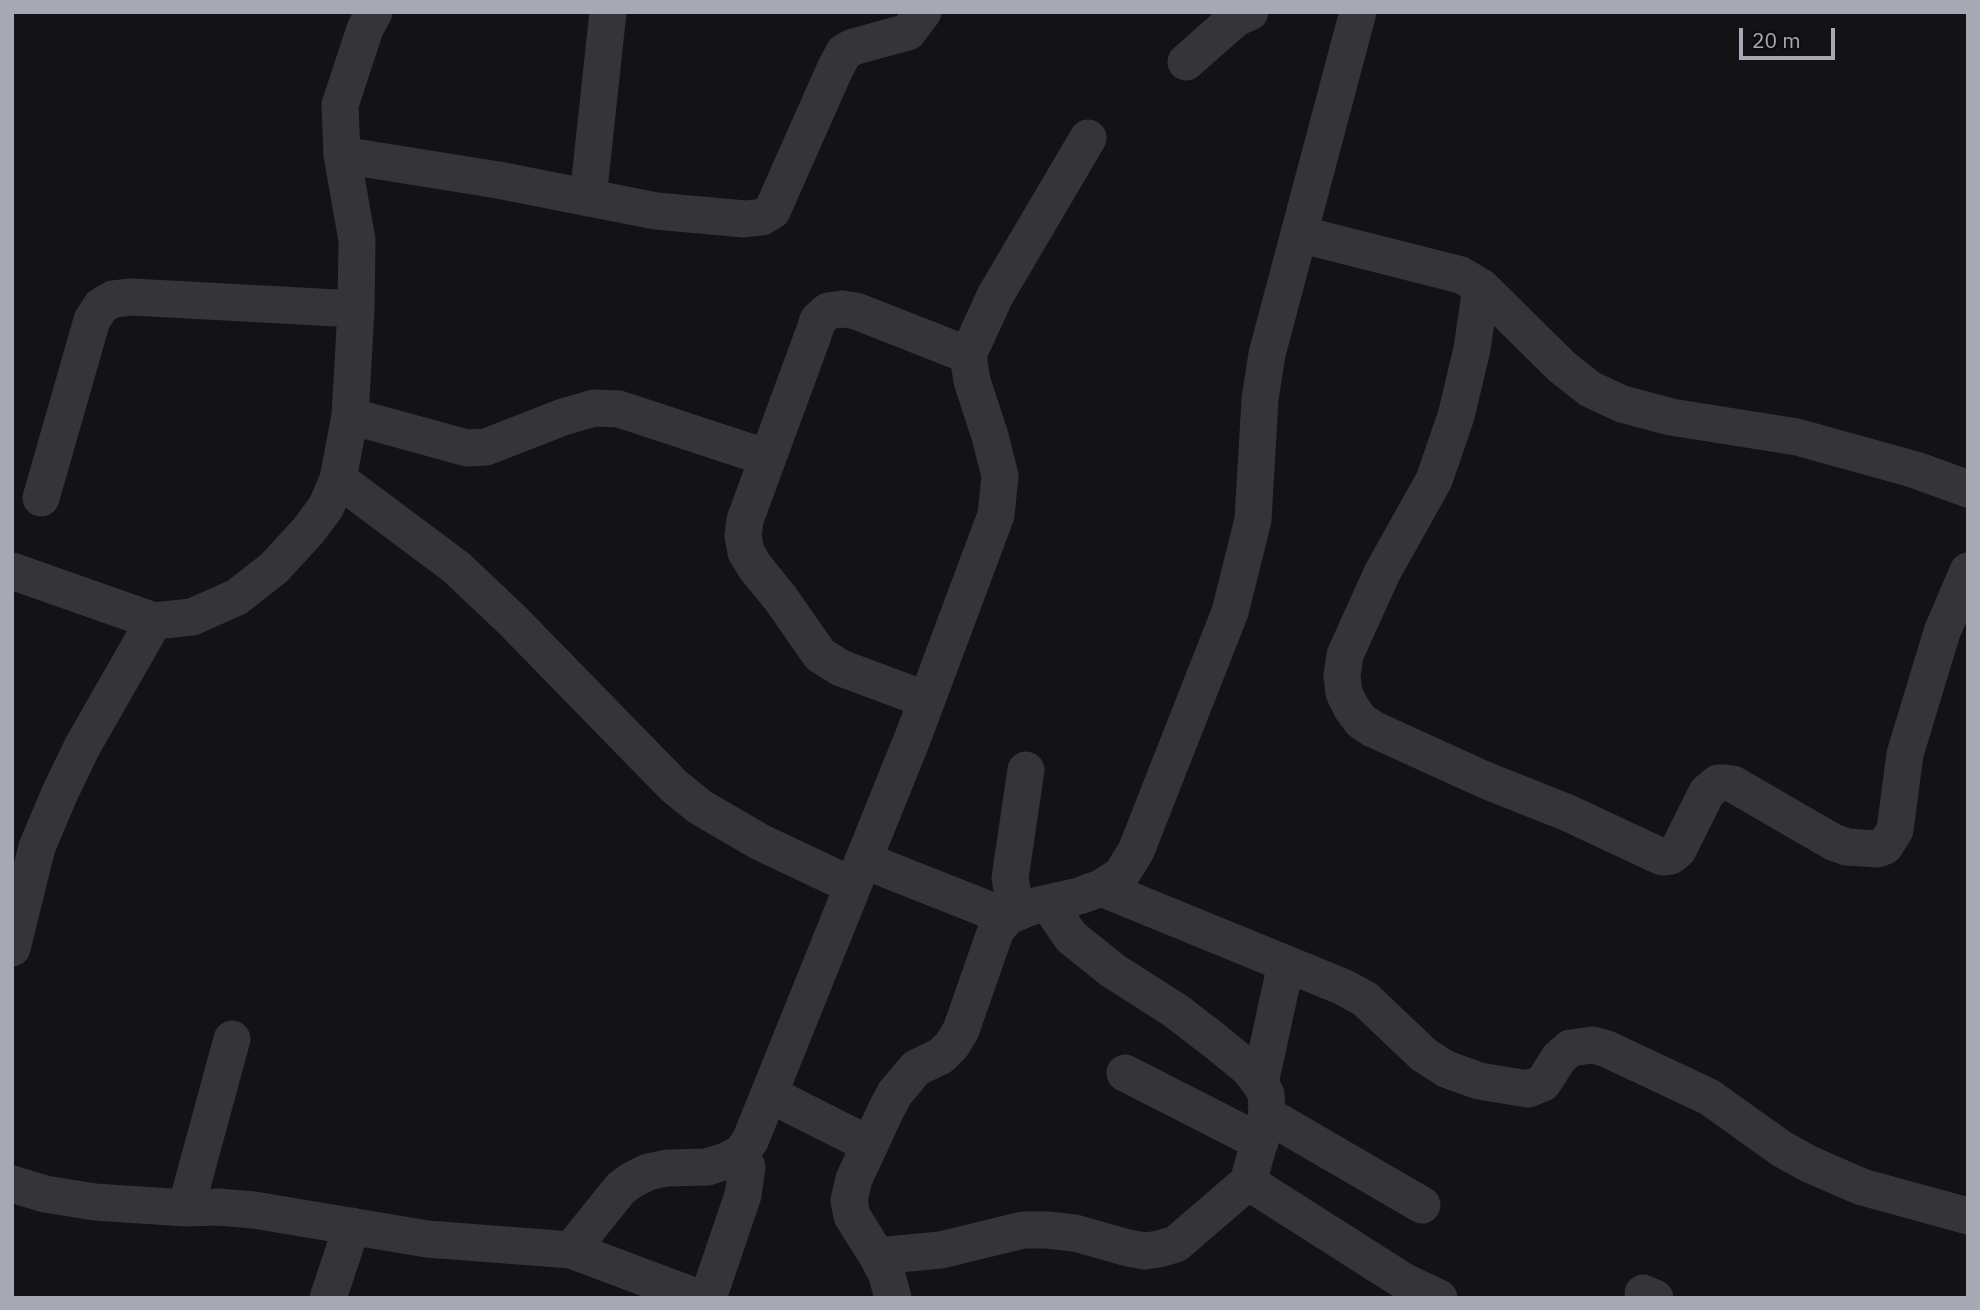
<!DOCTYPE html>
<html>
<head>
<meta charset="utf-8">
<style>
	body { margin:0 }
	#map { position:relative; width:1980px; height:1310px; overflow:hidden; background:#131315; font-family:"IBM Plex Sans",sans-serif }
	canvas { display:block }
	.frame { position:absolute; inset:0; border:14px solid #a6a9b3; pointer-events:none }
	.scale { position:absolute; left:1739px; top:28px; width:96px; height:32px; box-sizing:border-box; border:4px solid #a6a9b3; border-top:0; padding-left:9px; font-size:21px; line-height:24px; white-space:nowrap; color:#a6a9b3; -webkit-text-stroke:5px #0e0e10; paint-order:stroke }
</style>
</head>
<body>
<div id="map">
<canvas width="1980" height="1310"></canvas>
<div class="frame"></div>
<div class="scale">20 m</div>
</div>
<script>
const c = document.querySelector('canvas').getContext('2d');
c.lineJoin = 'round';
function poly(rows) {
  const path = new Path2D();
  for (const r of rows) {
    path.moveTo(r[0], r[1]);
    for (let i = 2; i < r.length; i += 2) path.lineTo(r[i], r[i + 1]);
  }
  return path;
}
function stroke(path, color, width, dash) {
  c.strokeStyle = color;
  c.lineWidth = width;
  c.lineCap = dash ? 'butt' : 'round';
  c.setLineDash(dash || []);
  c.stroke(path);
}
stroke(poly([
	[1186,62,1236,18,1250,12],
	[342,155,498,180,656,211,745,219,762,217,772,211,835,69,844,52,853,47,908,32,923,12],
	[588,198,608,12],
	[1299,234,1461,275,1481,287,1562,367,1590,389,1622,404,1671,417,1797,437,1916,470,1968,489],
	[1481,287,1472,349,1456,416,1434,480,1382,573,1345,655,1342,676,1344,693,1352,709,1361,721,1373,729,1485,780,1568,813,1662,857,1671,856,1678,850,1707,792,1718,783,1725,783,1733,784,1833,842,1847,847,1878,849,1885,846,1895,830,1905,754,1942,632,1968,571],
	[350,416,467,448,486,447,563,417,594,408,619,409,768,458],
	[338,479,456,567,512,620,674,786,700,807,760,842,853,886],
	[41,498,92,320,101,306,113,299,132,297,356,309],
	[12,571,154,621,192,617,237,597,274,568,308,531,326,507,338,479,350,416,356,309,357,240,342,155,340,105,365,29,374,12],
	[927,700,841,668,820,655,781,599,755,567,746,552,743,536,745,520,813,335,818,320,828,311,842,309,856,311,968,355],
	[863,860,1007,917],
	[1101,888,1343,987,1365,999,1424,1055,1446,1069,1479,1081,1528,1089,1543,1083,1559,1058,1570,1048,1593,1045,1607,1049,1709,1097,1782,1149,1809,1164,1862,1187,1968,1216],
	[1016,911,1010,878,1026,770],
	[12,948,37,847,59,795,82,747,154,621],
	[1125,1073,1260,1142],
	[1260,1083,1286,964],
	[769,1094,870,1145],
	[1267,1115,1422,1205],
	[1248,1182,1405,1282,1439,1298],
	[12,1184,45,1194,95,1202,186,1208,218,1207,254,1210,427,1239,571,1250,699,1298],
	[186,1208,232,1039],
	[571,1250,621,1188,632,1180,648,1172,667,1168,707,1167,726,1161,741,1153,750,1141,913,737,996,515,1000,476,990,436,972,381,968,355,995,296,1088,138],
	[877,1256,941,1250,1023,1230,1047,1230,1075,1233,1128,1248,1145,1251,1159,1249,1176,1244,1248,1182,1267,1115,1266,1094,1260,1083,1248,1068,1215,1041,1176,1011,1112,970,1071,937,1048,903],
	[1643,1293,1655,1298],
	[328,1298,352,1226],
	[708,1298,743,1195,747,1167,741,1153],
	[893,1298,887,1275,877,1256,852,1216,849,1200,854,1179,886,1110,895,1093,916,1068,941,1056,952,1045,961,1030,996,930,1007,917,1030,907,1079,896,1101,888,1121,875,1136,851,1230,612,1253,520,1260,399,1267,354,1358,12]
]), '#353539', 37);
</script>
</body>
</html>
